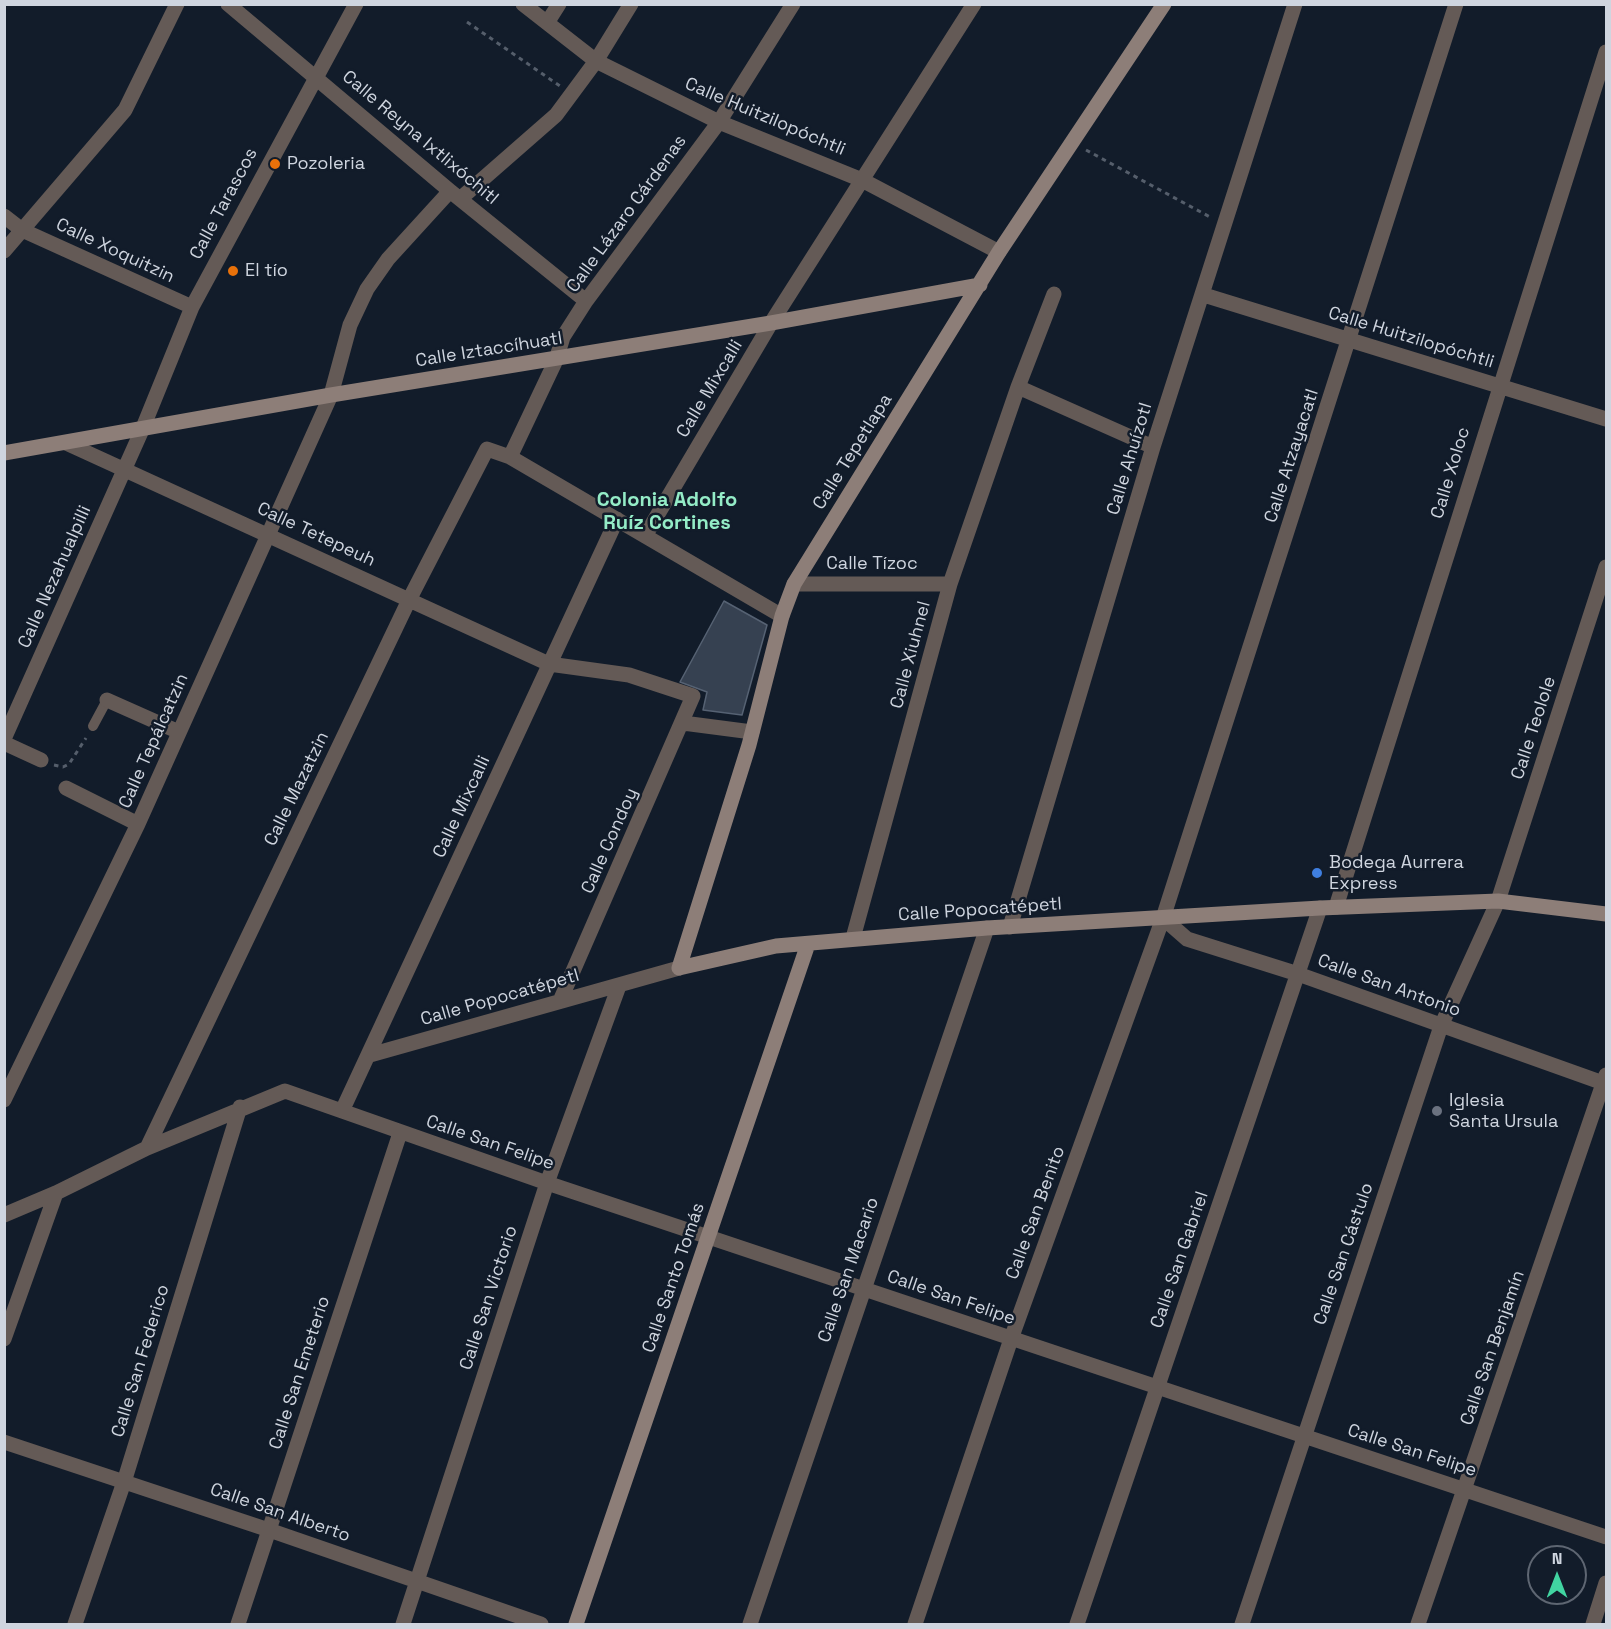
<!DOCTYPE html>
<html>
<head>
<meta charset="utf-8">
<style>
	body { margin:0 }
	#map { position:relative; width:1611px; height:1629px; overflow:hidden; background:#121c2a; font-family:"Space Grotesk",sans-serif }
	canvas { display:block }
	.frame { position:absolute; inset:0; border:6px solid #cfd5df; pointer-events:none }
	.north { position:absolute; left:1527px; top:1545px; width:60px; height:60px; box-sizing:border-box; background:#121c2a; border:2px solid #5e6672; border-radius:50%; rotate:0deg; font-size:16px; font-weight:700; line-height:24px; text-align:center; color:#cfd5df }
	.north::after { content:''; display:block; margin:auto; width:21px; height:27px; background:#41d4a1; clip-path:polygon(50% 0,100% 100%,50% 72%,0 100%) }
</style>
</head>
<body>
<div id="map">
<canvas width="1611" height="1629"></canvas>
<div class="frame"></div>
<div class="north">N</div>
</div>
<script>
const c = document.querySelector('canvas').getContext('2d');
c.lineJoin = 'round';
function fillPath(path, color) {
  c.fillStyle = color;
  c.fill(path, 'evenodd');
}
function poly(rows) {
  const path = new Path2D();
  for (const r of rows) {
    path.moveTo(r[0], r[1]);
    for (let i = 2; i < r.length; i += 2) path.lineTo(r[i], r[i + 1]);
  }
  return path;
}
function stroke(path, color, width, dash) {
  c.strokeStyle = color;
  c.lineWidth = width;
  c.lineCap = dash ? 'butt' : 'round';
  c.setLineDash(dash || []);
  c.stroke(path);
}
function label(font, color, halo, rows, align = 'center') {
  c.font = font + ' "Space Grotesk",sans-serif';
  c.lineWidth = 5;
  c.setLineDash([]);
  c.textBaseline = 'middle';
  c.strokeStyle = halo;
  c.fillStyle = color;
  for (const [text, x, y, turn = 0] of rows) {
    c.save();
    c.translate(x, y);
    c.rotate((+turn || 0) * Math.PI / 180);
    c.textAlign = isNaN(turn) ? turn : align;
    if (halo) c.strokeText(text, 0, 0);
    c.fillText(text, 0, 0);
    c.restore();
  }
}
const building = poly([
	[724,601,767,625,742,715,703,710,707,692,680,682,724,601]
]);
fillPath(building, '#364151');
stroke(building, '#566273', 1.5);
stroke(poly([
	[467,22,560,86],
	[1086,150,1210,217],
	[54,765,63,767,69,764,86,738]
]), '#555e6b', 3, [4.5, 4.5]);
stroke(poly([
	[93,726,107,700]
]), '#645a56', 10);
stroke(poly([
	[228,4,450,191,586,301],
	[523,4,596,61,719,122,862,180,999,252],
	[547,23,559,4],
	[460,199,556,115,596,61,631,4],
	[4,216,22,230,192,307],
	[4,251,125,110,177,4],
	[1204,295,1606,419],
	[1018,387,1153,447],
	[66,443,549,664,629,675,693,696,560,1001],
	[510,457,556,360,563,337,586,301,719,122,793,4],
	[645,536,771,323,974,4],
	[794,584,950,584],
	[107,700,179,732],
	[683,723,752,732],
	[4,739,142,430,192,307,356,4],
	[4,743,41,760],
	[66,788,138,824],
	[1336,907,1606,52],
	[1163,918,1187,939,1298,974,1606,1084],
	[1010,927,1153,447,1295,4],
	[853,938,950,584,1018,387,1054,294],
	[370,1055,679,968],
	[4,1100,138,824,331,395,350,325,367,289,388,259,450,191],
	[342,1111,617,519],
	[147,1148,409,600,487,449,510,457,782,616],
	[4,1215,56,1193,147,1148,285,1091,547,1183,1606,1537],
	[4,1339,56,1193],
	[4,1442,269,1530,541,1624],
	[75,1624,124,1482,240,1107],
	[238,1624,400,1133],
	[403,1624,547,1183,619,986],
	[750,1624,987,928],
	[915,1624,1011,1339,1163,918,1456,4],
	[1077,1624,1320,908],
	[1242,1624,1441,1026,1498,901,1606,567],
	[1418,1624,1606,1075],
	[1593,1624,1606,1583]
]), '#645a56', 15);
stroke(poly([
	[4,453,331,395,771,323,980,285],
	[679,968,749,745,782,616,794,584,999,252,1164,4],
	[679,968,776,946,987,928,1320,908,1498,901,1606,914],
	[576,1624,808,944]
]), '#8d7e78', 15);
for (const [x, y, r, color] of [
	[275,164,6,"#e8710a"],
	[233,271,6,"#e8710a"],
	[1317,873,6,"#3f7fe0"],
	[1437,1111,6,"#6b7280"]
]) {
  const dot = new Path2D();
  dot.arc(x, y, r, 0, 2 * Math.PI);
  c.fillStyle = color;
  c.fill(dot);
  stroke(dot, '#121c2a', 2);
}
label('18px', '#cfd5df', '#121c2a', [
	["Calle Huitzilopóchtli",765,117,23],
	["Calle Reyna Ixtlixóchitl",420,138,40],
	["Calle Tarascos",224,204,-62],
	["Calle Lázaro Cárdenas",627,214,-54],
	["Calle Xoquitzin",115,251,25],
	["Calle Huitzilopóchtli",1411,338,17],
	["Calle Iztaccíhuatl",489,350,-9],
	["Calle Mixcalli",710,389,-59],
	["Calle Tepetlapa",853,452,-58],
	["Calle Atzayacatl",1292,456,-72],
	["Calle Ahuízotl",1130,459,-73],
	["Calle Xoloc",1451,473,-73],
	["Calle Tetepeuh",316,535,25],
	["Calle Tízoc",872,564],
	["Calle Nezahualpilli",55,577,-66],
	["Calle Xiuhnel",911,655,-75],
	["Calle Teolole",1534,728,-72],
	["Calle Tepálcatzin",154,741,-66],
	["Calle Mazatzin",297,789,-64],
	["Calle Mixcalli",462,807,-65],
	["Calle Condoy",610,841,-66],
	["Calle Popocatépetl",980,910,-4],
	["Calle San Antonio",1389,986,20],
	["Calle Popocatépetl",500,998,-16],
	["Calle San Felipe",490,1143,19],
	["Calle San Benito",1036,1213,-70],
	["Calle San Cástulo",1344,1254,-71],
	["Calle San Gabriel",1180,1260,-71],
	["Calle San Macario",849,1270,-71],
	["Calle Santo Tomás",674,1278,-71],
	["Calle San Victorio",489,1298,-72],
	["Calle San Felipe",951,1298,19],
	["Calle San Benjamín",1493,1348,-71],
	["Calle San Federico",141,1361,-73],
	["Calle San Emeterio",300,1373,-72],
	["Calle San Felipe",1412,1451,18],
	["Calle San Alberto",280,1513,19]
]);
label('18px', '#cfd5df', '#121c2a', [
	["Pozoleria",287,164],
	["El tío",245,271],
	["Bodega Aurrera",1329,863],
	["Express",1329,884],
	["Iglesia",1449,1101],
	["Santa Ursula",1449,1122]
], 'left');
label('bold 20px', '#94ecc7', '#121c2a', [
	["Colonia Adolfo",667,501],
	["Ruíz Cortines",667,524]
]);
</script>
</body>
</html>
